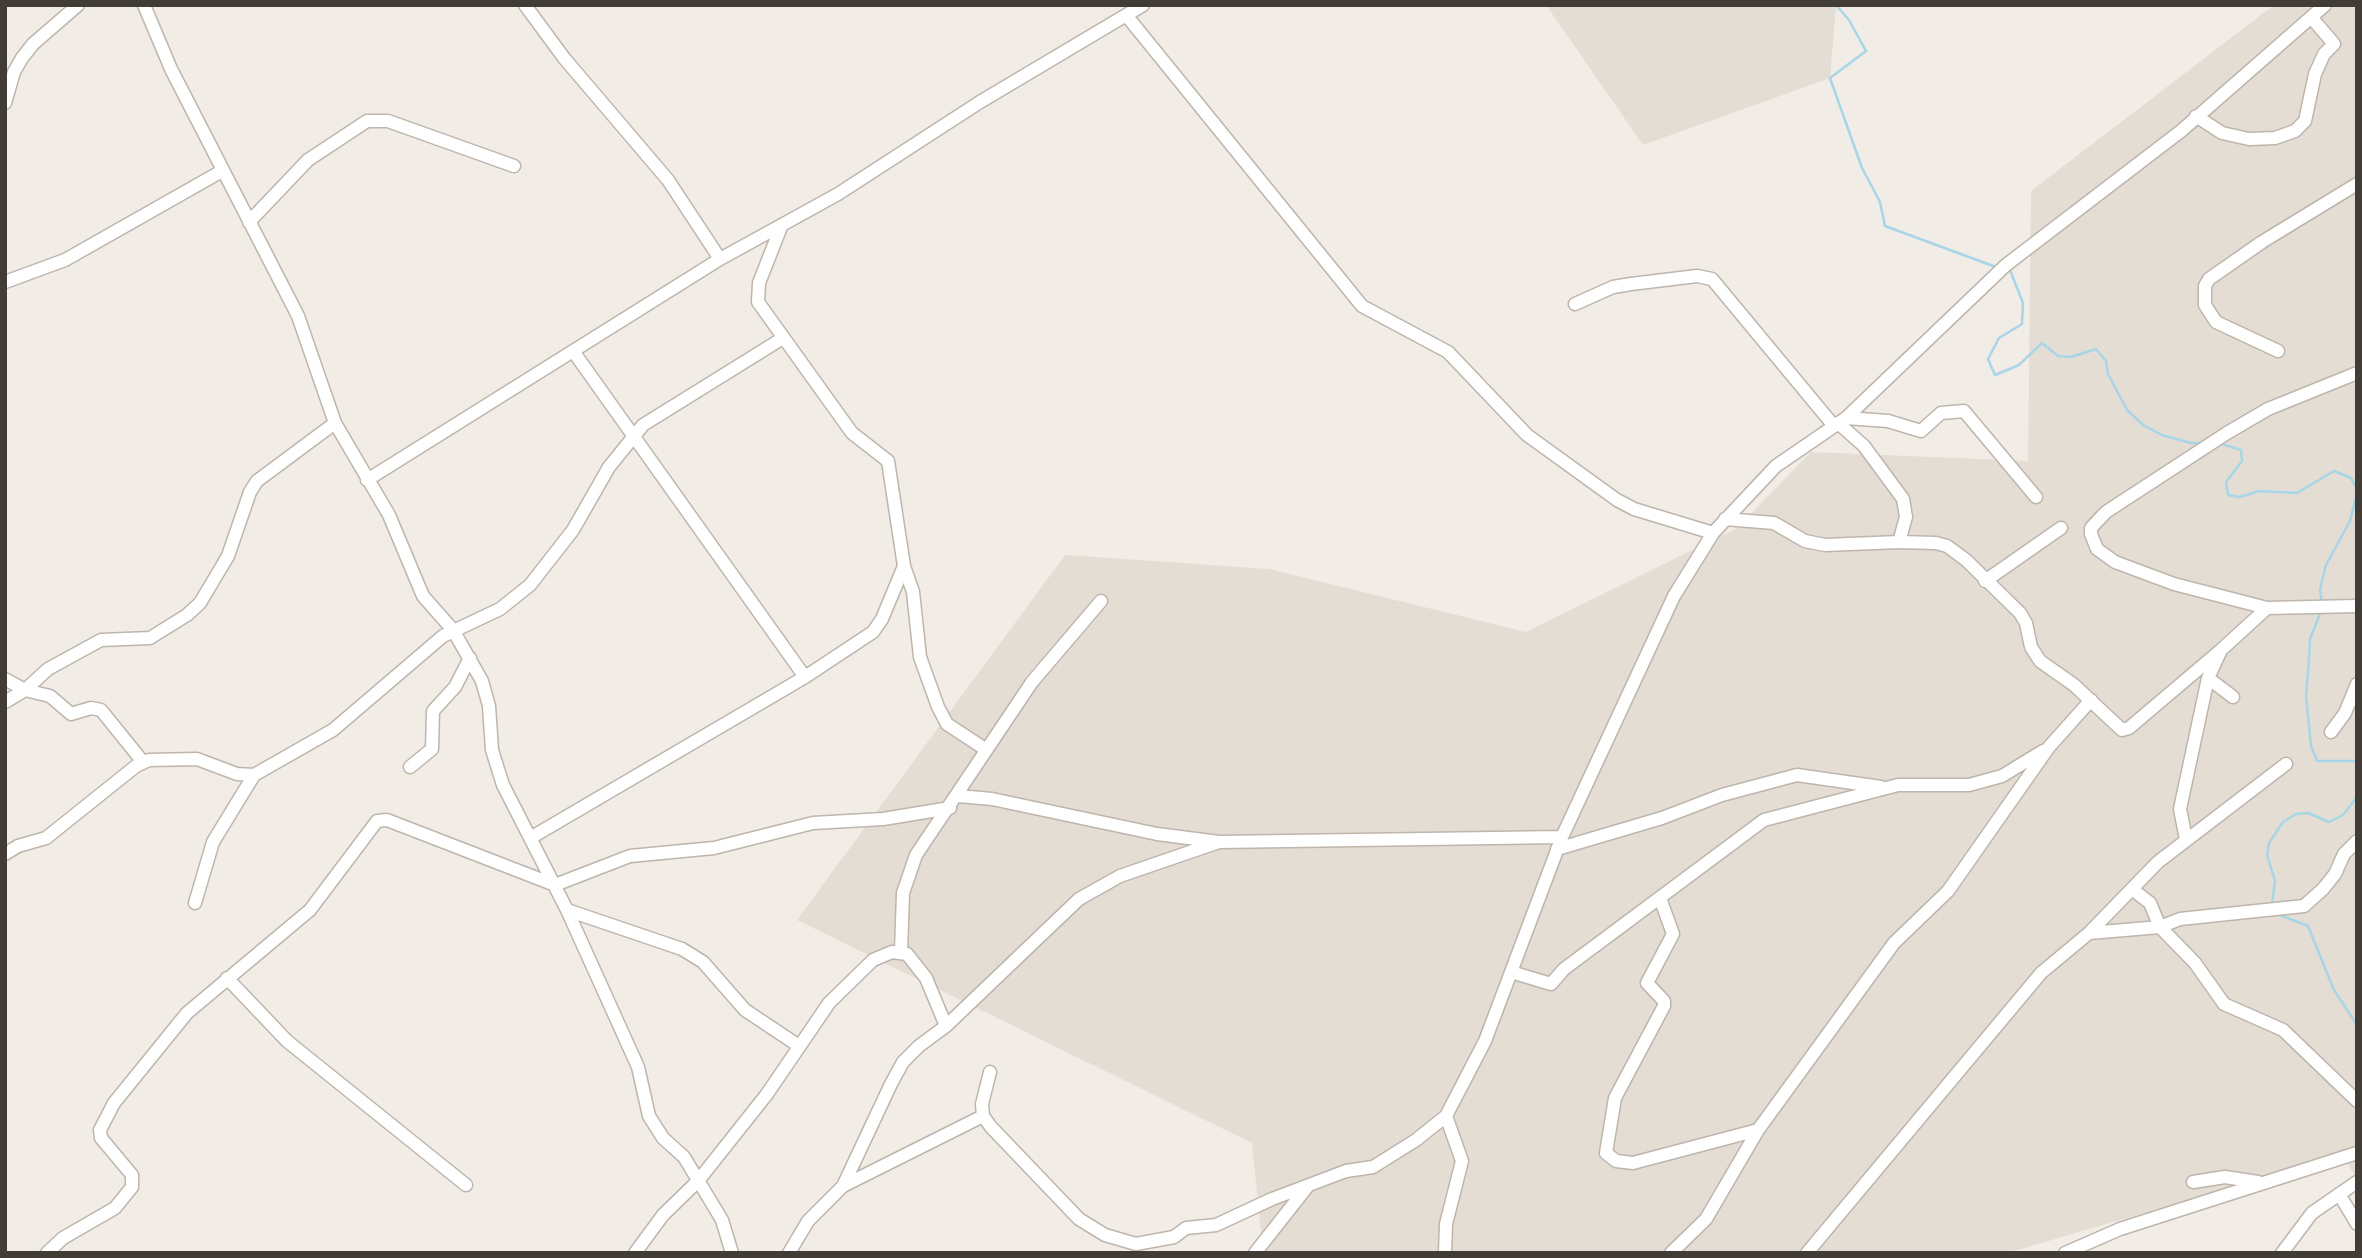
<!DOCTYPE html>
<html>
<head>
<meta charset="utf-8">
<style>
	body { margin:0 }
	#map { position:relative; width:2362px; height:1258px; overflow:hidden; background:#f1ece5; font-family:"Exo 2",sans-serif }
	canvas { display:block }
	.frame { position:absolute; inset:0; border:7px solid #423c36; pointer-events:none }
</style>
</head>
<body>
<div id="map">
<canvas width="2362" height="1258"></canvas>
<div class="frame"></div>
</div>
<script>
const c = document.querySelector('canvas').getContext('2d');
c.lineJoin = 'round';
function fillPath(path, color) {
  c.fillStyle = color;
  c.fill(path, 'evenodd');
}
function poly(rows) {
  const path = new Path2D();
  for (const r of rows) {
    path.moveTo(r[0], r[1]);
    for (let i = 2; i < r.length; i += 2) path.lineTo(r[i], r[i + 1]);
  }
  return path;
}
function stroke(path, color, width, dash) {
  c.strokeStyle = color;
  c.lineWidth = width;
  c.lineCap = dash ? 'butt' : 'round';
  c.setLineDash(dash || []);
  c.stroke(path);
}
fillPath(poly([
	[1546,5,1836,5,1830,78,1643,145],
	[2274,5,2357,5,2357,1180,2343,1155,2007,1253,1263,1253,1252,1143,797,920,1065,555,1269,569,1526,632,1737,528,1811,452,2028,461,2031,191]
]), '#e4ddd4');
stroke(poly([
	[1836,5,1849,20,1866,51,1830,78,1862,168,1880,202,1885,226,1996,267],
	[2006,270,2010,270,2023,303,2022,324,1999,338,1988,359,1995,375,2019,365,2042,343,2058,356,2071,357,2096,349,2106,361,2108,374,2127,410,2143,425,2162,435,2191,443,2202,443],
	[2219,443,2241,450,2242,461,2226,482,2228,495,2240,497,2259,491,2297,493,2334,471,2351,478,2357,489],
	[2322,604,2320,589,2326,565,2350,521,2357,493],
	[2321,611,2310,639,2309,658,2306,696,2311,746,2317,761,2357,761],
	[2272,905,2275,881,2267,855,2269,843,2283,822,2296,814,2308,813,2329,822,2343,815,2357,797],
	[2277,914,2308,926,2334,990,2357,1025]
]), '#a8d5e7', 2.5);
const minor = poly([
	[144,5,171,69,298,316,335,423,389,515,423,596,453,630,482,681,489,706,492,750,503,785,567,910,638,1067,649,1116,663,1138,684,1157,722,1220,732,1253],
	[525,5,564,58,668,180,720,259],
	[1126,15,1362,306,1448,352,1527,435,1617,500,1634,509,1713,533],
	[5,103,14,72,22,58,33,44,78,5],
	[2196,116,2222,133,2249,139,2275,138,2295,131,2305,121,2315,74,2324,54,2334,44,2311,17],
	[249,222,308,160,367,121,388,121,514,166],
	[781,227,759,283,758,302,852,433,888,461,904,566,913,592,920,657,938,707,947,724,985,749],
	[5,282,65,260,222,171],
	[1575,304,1613,287,1631,284,1697,276,1712,279,1834,426],
	[573,351,805,677],
	[2278,351,2216,322,2205,305,2205,286,2209,279,2262,242,2357,184],
	[2357,373,2268,409,2227,433,2106,512,2091,528,2091,534,2097,549,2115,562,2174,584,2267,608,2357,606],
	[1846,418,1888,421,1921,431,1941,413,1964,411,2036,497],
	[1838,423,1864,446,1903,499,1906,517,1899,542],
	[367,480,720,259,838,194,980,102,1143,5],
	[1725,519,1774,523,1805,541,1825,545,1899,542,1936,543,1947,546,1966,560,2020,613,2026,623,2031,647,2040,661,2074,685,2122,730,2129,728,2221,650],
	[1985,581,2061,528],
	[2208,678,2233,697],
	[5,679,25,690,48,669,101,640,150,638,187,615,200,603,228,556,250,492,257,481,335,423],
	[5,702,25,690,50,696,71,714,91,708,101,710,143,762],
	[2331,732,2345,713,2357,684],
	[410,767,432,749,433,711,455,687,470,658],
	[958,796,992,799,1157,834,1219,842,1562,837],
	[532,837,805,677,873,632,882,619,904,566],
	[2186,839,2180,809,2208,678,2221,650,2267,608],
	[1557,849,1662,818,1722,795,1797,775,1881,787],
	[5,854,18,846,46,838,136,766,149,760,197,759,237,774,254,775],
	[2132,889,2150,903,2160,927,2180,919,2304,906,2323,889,2335,874,2344,854,2357,841],
	[1660,898,1673,934,1647,983,1664,1001,1664,1006,1615,1098,1606,1153,1616,1161,1633,1163,1758,1130],
	[195,903,213,842,254,775,333,730,443,636,500,609,530,585,573,530,609,467,643,425,783,338],
	[567,910,682,949,703,962,745,1010,799,1046],
	[2089,933,2158,862,2286,764],
	[901,952,903,893,916,855,1032,682,1101,601],
	[1511,972,1551,984,1564,969,1764,820,1898,785,1969,785,2002,776,2043,751],
	[227,978,287,1041,466,1185],
	[990,1072,982,1104,983,1116,991,1127,1079,1219,1105,1235,1136,1244,1174,1237,1186,1228,1216,1225,1272,1199,1346,1171,1373,1167,1416,1140,1446,1116,1485,1041,1562,837,1674,596,1713,533,1776,466,1846,418,2006,265,2181,131,2325,5],
	[2193,1182,2225,1177,2258,1182],
	[843,1186,983,1116],
	[2339,1194,2357,1224],
	[47,1253,63,1238,115,1208,132,1187,132,1175,101,1138,100,1130,114,1103,187,1013,310,910,377,821,387,820,555,885,630,856,714,848,813,823,883,819,950,808],
	[635,1253,663,1215,698,1181,767,1094,829,1003,873,960,892,952,907,954,926,978,946,1026],
	[789,1253,808,1221,843,1186,891,1084,903,1062,919,1046,946,1026,1079,899,1120,876,1219,842],
	[1255,1253,1307,1187],
	[1445,1253,1446,1224,1462,1161,1446,1116],
	[1671,1253,1706,1219,1758,1130,1894,943,1948,891,2049,747,2091,700],
	[1807,1253,2041,973,2089,933,2160,927,2195,963,2224,1004,2283,1030,2357,1101],
	[2065,1253,2120,1229,2357,1153],
	[2282,1253,2312,1213,2357,1182]
]);
stroke(minor, '#beb5ac', 15);
stroke(minor, '#fff', 12);
</script>
</body>
</html>
